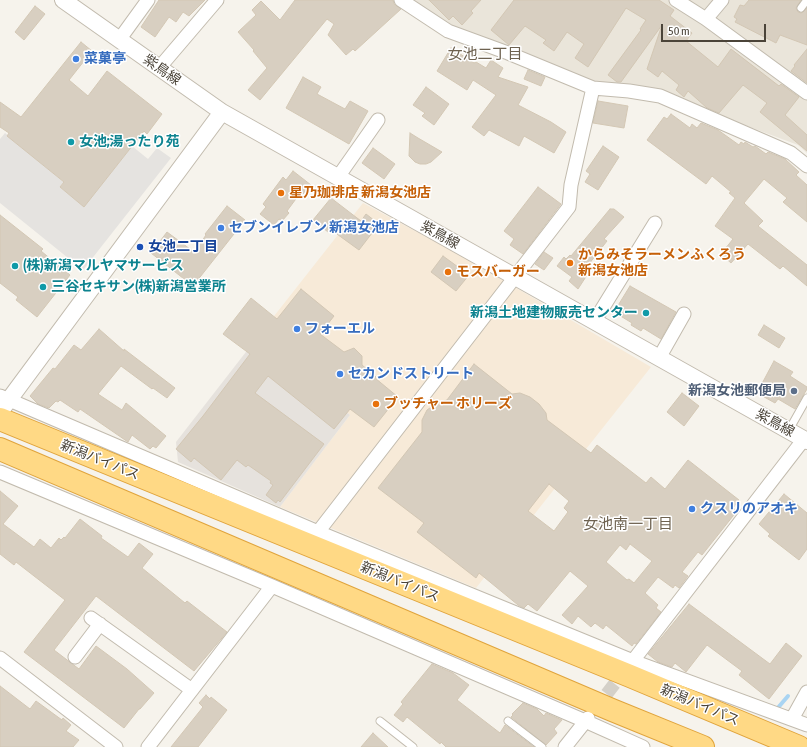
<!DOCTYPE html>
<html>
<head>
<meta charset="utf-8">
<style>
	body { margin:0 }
	#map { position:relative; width:807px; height:747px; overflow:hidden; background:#f6f3ec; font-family:"Asap Condensed",sans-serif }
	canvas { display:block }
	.scale { position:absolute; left:661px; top:24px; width:105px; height:18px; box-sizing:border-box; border:2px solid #4b4439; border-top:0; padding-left:5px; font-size:12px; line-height:14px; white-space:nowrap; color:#4b4439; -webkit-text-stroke:3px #fff; paint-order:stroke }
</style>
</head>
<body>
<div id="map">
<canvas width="807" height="747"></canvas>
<div class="scale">50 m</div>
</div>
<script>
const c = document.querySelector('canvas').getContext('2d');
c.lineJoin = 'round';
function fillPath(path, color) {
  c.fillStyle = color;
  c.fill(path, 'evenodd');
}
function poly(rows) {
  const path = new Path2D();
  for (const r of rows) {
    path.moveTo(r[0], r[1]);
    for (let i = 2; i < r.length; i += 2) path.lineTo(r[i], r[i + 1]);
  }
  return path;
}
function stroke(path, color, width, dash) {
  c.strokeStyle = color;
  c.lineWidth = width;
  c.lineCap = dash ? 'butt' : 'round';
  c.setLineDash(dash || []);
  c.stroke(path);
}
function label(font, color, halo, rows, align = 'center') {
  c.font = font + ' "Asap Condensed","Noto Sans JP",sans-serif';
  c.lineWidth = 3;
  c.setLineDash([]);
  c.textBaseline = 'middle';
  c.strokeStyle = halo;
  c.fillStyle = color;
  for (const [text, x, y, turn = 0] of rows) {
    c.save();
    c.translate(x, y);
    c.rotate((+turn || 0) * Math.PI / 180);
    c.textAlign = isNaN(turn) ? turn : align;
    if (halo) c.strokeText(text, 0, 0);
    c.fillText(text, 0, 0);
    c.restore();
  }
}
fillPath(poly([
	[414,0,807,0,807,153,798,145,653,91,598,84,446,25]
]), '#eae5da');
fillPath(poly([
	[363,203,460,255,651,367,476,588,280,507,350,415,256,339]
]), '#f7ead8');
fillPath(poly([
	[256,339,350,415,280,507,178,462,176,442]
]), '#e6e2dd');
fillPath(poly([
	[5,133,64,182,60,187,84,206,132,146,148,159,157,148,171,158,83,270,0,203,0,139]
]), '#e5e3e0');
stroke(poly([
	[776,710,788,696]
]), '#a9d4f2', 4);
const building = poly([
	[159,0,205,0,189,16,183,12,176,22,169,17,155,37,141,27,159,0],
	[295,0,393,0,394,4,401,9,355,51,353,49,346,55,328,35,334,24,327,19,260,100,248,90,267,68,253,51,254,50,238,32,256,15,252,10,261,1,280,20,295,0],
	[429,0,481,0,471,11,473,13,462,25,453,16,449,20,429,0],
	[514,0,659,0,674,10,670,16,692,33,686,41,718,67,731,49,779,86,781,84,799,97,785,115,807,135,807,151,760,112,767,103,743,85,719,113,707,108,688,91,684,97,676,90,679,85,662,71,658,77,647,69,662,25,621,82,617,82,608,75,641,30,640,29,646,20,626,8,588,67,575,58,584,44,567,32,554,51,543,43,546,40,525,26,509,45,491,30,514,0],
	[749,0,801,0,796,8,798,12,801,13,803,12,807,8,807,45,780,35,776,43,735,22,737,19,734,17,740,5,744,6,749,0],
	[35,6,45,14,24,40,15,32,35,6],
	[81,42,92,51,69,80,88,96,107,71,162,114,147,134,144,131,84,207,60,187,64,182,7,136,9,133,0,127,0,102,21,117,81,42],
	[451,48,474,63,476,62,486,68,491,60,503,68,498,77,528,87,518,105,551,122,566,132,554,153,524,136,519,146,489,130,484,136,472,127,496,95,473,80,467,90,437,71,451,48],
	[807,49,807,83,791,71,795,66,794,65,807,49],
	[528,70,545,77,541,86,524,79,528,70],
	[303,77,321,87,317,94,345,109,350,101,368,111,349,144,286,108,303,77],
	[426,87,449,104,434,125,422,116,425,113,413,105,426,87],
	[598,101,628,106,624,128,593,123,598,101],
	[671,114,690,128,692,124,697,128,701,123,718,130,739,145,741,142,744,144,745,142,753,147,755,146,766,154,768,152,785,159,799,172,796,175,807,185,807,222,783,202,787,198,764,179,744,203,763,221,758,226,807,265,807,286,783,266,780,269,748,244,731,263,721,254,733,239,715,226,735,198,729,193,731,192,712,176,706,184,647,140,664,117,667,119,671,114],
	[410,133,418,138,442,152,431,162,426,164,420,164,415,162,409,156,410,133],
	[603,146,619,157,598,190,585,182,590,174,586,171,603,146],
	[373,148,395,164,384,179,362,163,373,148],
	[293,171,311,185,303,194,301,192,287,211,289,213,282,221,279,219,274,225,260,214,266,207,263,204,283,177,286,180,293,171],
	[538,187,561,204,523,254,510,245,514,239,504,231,538,187],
	[331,198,361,221,366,214,379,224,359,250,330,229,328,232,313,220,331,198],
	[227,206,245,220,193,286,151,253,167,232,194,252,206,235,205,234,227,206],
	[610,209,614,209,624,217,604,239,607,241,585,269,589,272,578,289,569,281,572,277,557,266,564,257,566,259,570,255,571,256,610,209],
	[0,215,43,249,41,251,70,275,37,317,16,300,18,297,0,283,0,215],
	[544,252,553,258,544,270,535,264,544,252],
	[443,256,469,275,456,291,431,272,443,256],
	[630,286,676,312,661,339,643,328,641,331,631,325,632,323,614,312,630,286],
	[301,289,334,316,320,334,344,352,354,348,362,356,362,365,376,377,375,378,398,397,374,427,350,409,334,429,268,376,255,393,324,444,280,502,278,500,276,503,266,495,273,485,270,483,271,481,248,465,246,467,237,460,221,480,194,458,191,462,176,449,203,416,250,354,223,334,251,298,277,319,301,289],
	[764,325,785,338,779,348,758,335,764,325],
	[99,329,124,351,124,349,175,388,167,398,153,388,152,389,121,366,98,394,122,410,126,403,166,436,156,448,153,446,150,449,132,435,128,442,80,409,78,412,60,400,58,402,56,401,49,408,38,404,30,396,53,368,55,369,74,345,81,350,99,329],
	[774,361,793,372,790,376,807,387,807,389,795,409,778,399,775,403,757,393,774,361],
	[474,364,512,394,520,393,530,397,539,404,546,413,547,420,591,453,597,445,646,483,651,477,665,489,688,460,739,500,733,508,737,511,702,555,698,552,682,572,688,576,679,588,675,585,673,588,658,577,645,593,658,605,656,608,661,612,636,644,634,643,632,646,606,625,603,629,595,623,591,627,578,616,572,624,562,615,588,586,570,571,537,611,528,604,524,608,518,605,479,573,476,578,417,532,424,523,378,488,422,432,422,420,427,410,437,403,447,400,474,364],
	[549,484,569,501,564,508,568,512,554,531,528,511,549,484],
	[630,544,652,561,634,583,629,579,627,580,606,562,620,545,626,550,630,544],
	[682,393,699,406,684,426,667,412,682,393],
	[0,491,18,506,3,524,34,547,40,539,51,548,59,538,61,540,64,537,65,538,80,519,102,536,101,538,128,557,139,543,153,554,142,568,185,603,187,601,227,632,194,671,96,596,54,650,79,669,96,646,127,669,154,693,140,709,139,709,124,728,24,652,65,600,16,562,14,565,0,554,0,491],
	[784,494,807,513,807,549,799,560,768,536,770,534,759,524,784,494],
	[689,604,770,664,786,643,802,656,769,699,739,675,742,671,707,645,686,672,675,663,672,667,658,662,648,654,689,604],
	[432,664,453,673,469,685,457,700,500,733,505,725,534,747,446,747,441,742,440,744,407,717,403,722,394,715,403,704,401,702,432,664],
	[0,686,30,709,36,701,62,720,63,718,71,725,66,731,79,740,73,747,0,747,0,686],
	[206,695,210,699,211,697,227,710,198,747,171,747,203,707,199,703,206,695],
	[523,703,537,709,544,716,546,713,562,720,554,729,557,733,546,745,511,717,513,715,512,714,523,703],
	[373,733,388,747,361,747,373,733]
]);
fillPath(building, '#d8cfc1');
stroke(building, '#d3c7b4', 1);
stroke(poly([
	[595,709,626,669]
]), '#d4d0c8', 13, [13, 6]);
const service = poly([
	[801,8,807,0],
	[789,430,807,398],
	[380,721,413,747],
	[508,721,542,747]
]);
const minor = poly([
	[401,0,448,31,508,53,593,88,629,91,660,96,791,153,807,166],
	[676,0,706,19,807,93],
	[706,19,722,0],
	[119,40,148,0],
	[159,68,217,0],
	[338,177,378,120],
	[594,322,655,223],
	[659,358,684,314],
	[0,396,318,532,633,661,807,725],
	[0,472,272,586,585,721,643,747],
	[318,532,569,207,571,185,593,88],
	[91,618,192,690],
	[75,657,100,624],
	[0,658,116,747],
	[632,662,804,439],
	[792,719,807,692],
	[148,747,272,586],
	[565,747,588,718]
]);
const tertiary = poly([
	[63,0,222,112,807,441],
	[0,412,222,112]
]);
const trunk = poly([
	[0,419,630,676,799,747],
	[0,449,612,710,703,747]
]);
stroke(service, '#c2bbae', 9);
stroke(minor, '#c2bbae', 15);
stroke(tertiary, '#c2bbae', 18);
stroke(trunk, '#e0a43c', 24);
stroke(service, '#fff', 7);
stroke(minor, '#fff', 13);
stroke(tertiary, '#fff', 16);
stroke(trunk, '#ffd985', 22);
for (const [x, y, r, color] of [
	[76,59,4,"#3f7fe0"],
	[71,142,4,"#0f9aa8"],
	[281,193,4,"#e8710a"],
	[221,228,4,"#3f7fe0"],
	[140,247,4,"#1a4fb4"],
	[570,263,4,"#e8710a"],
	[15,266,4,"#0f9aa8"],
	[448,272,4,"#e8710a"],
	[43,287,4,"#0f9aa8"],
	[646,313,4,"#0f9aa8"],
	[297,329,4,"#3f7fe0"],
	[340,374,4,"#3f7fe0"],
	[794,391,4,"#5c6f8a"],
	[376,404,4,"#e8710a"],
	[692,509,4,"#3f7fe0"]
]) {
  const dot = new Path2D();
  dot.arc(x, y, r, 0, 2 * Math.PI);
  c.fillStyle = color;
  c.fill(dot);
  stroke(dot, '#fff', 1.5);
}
label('bold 14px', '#366cbe', '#fff', [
	["菜菓亭",84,59],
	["セブンイレブン 新潟女池店",229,228],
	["フォーエル",305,329],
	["セカンドストリート",348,374],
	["クスリのアオキ",700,509]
], 'left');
label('14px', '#4b4439', '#fff', [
	["紫鳥線",162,70,35],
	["紫鳥線",440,235,29],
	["紫鳥線",775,423,29],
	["新潟バイパス",100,460,22],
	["新潟バイパス",400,582,22],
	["新潟バイパス",700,705,23]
]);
label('bold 14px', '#0d838f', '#fff', [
	["女池;湯ったり苑",79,142],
	["(株)新潟マルヤマサービス",23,266],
	["三谷セキサン(株)新潟営業所",51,287],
	["新潟土地建物販売センター",638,313,"right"]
], 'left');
label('bold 14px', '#c56008', '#fff', [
	["星乃珈琲店 新潟女池店",289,193],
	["からみそラーメンふくろう",578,255],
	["新潟女池店",578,271],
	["モスバーガー",456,272],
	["ブッチャー ホリーズ",384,404]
], 'left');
label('bold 14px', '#164399', '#fff', [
	["女池二丁目",148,247]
], 'left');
label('bold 14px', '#4e5e75', '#fff', [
	["新潟女池郵便局",786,391]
], 'right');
label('15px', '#6e6250', '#fff', [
	["女池二丁目",485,54],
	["女池南一丁目",628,524]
]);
</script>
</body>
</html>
